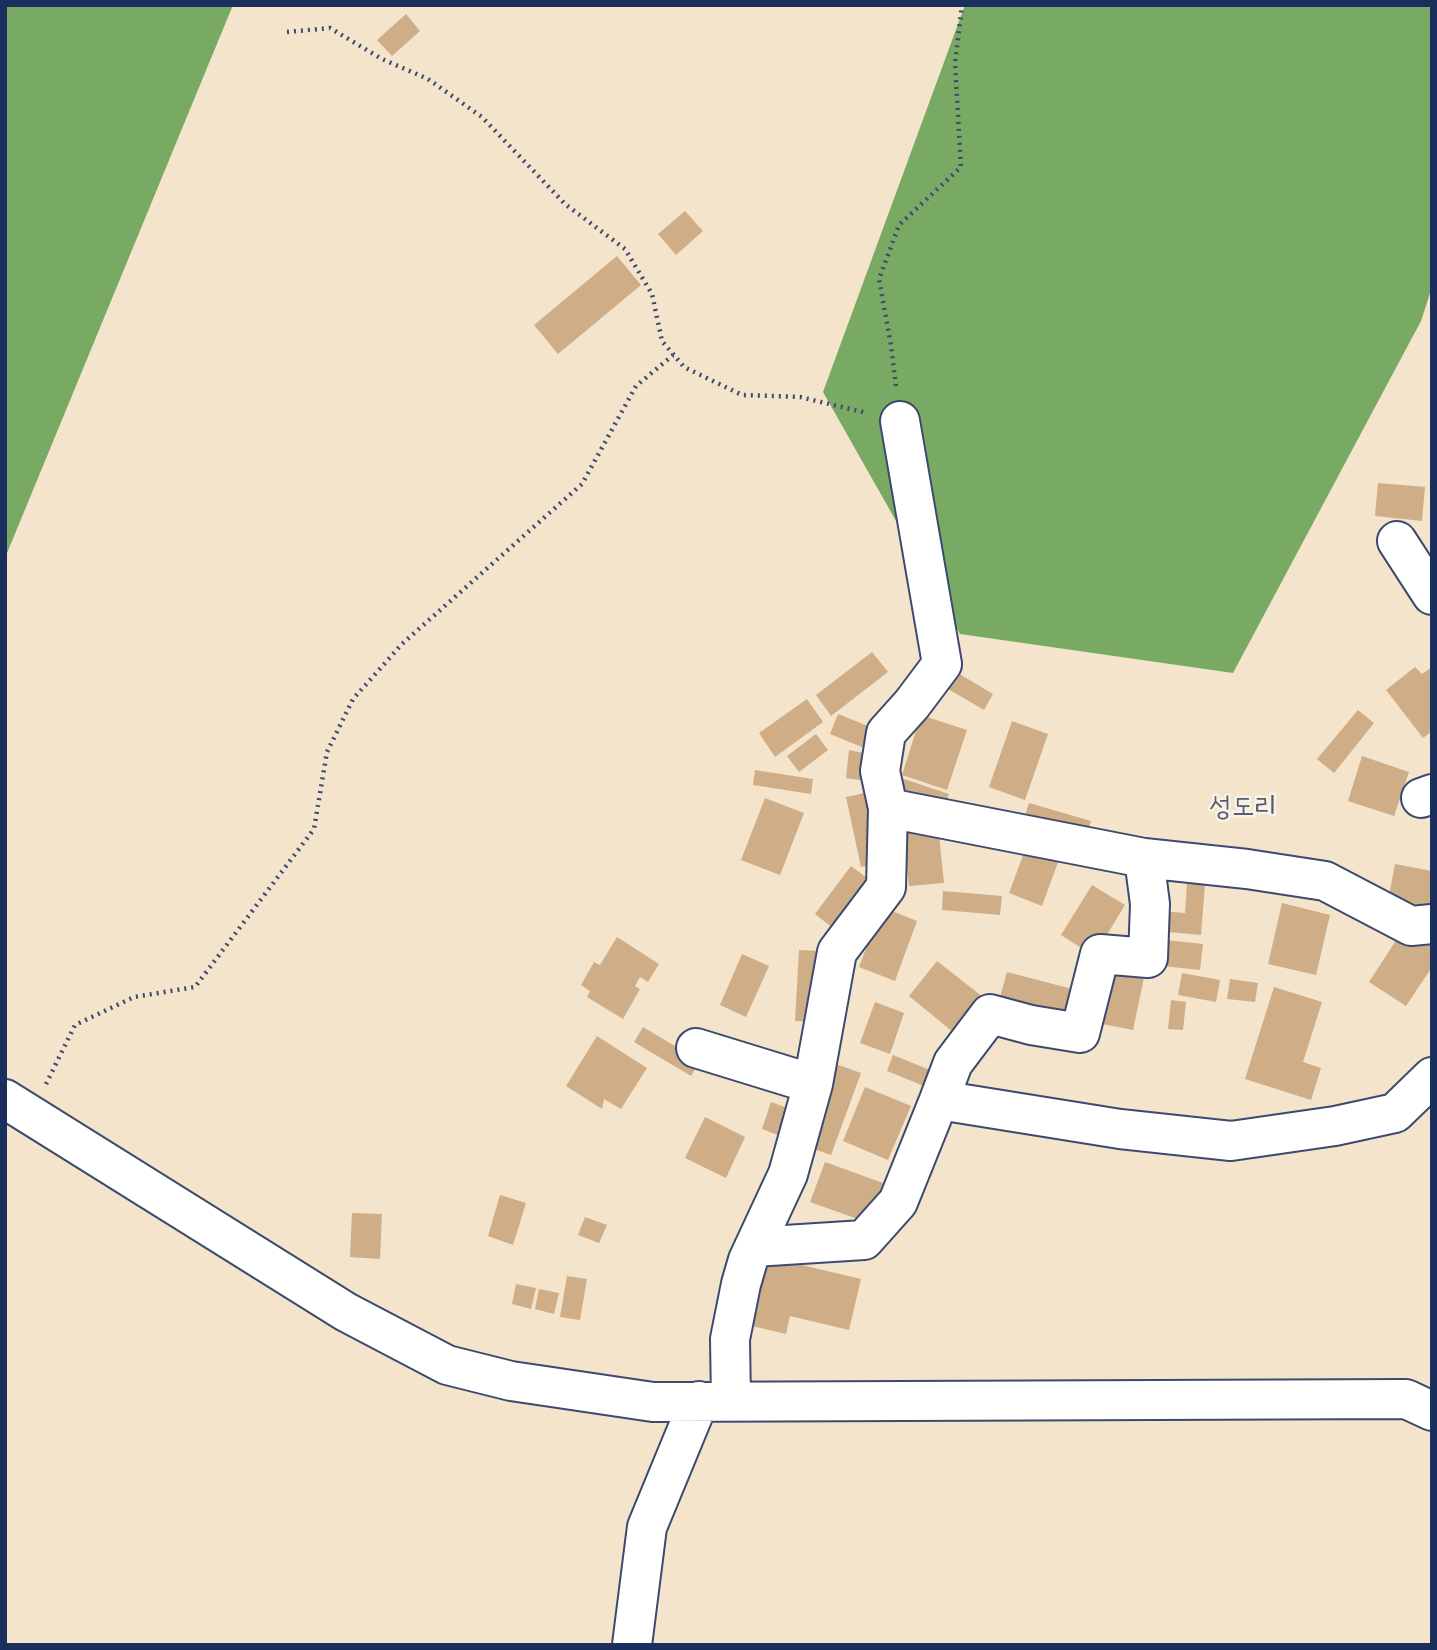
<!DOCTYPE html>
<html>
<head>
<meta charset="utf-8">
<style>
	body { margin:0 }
	#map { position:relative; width:1437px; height:1650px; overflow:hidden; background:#f3e4cb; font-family:Delius,sans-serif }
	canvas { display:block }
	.frame { position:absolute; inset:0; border:7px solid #1b2f5e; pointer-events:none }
</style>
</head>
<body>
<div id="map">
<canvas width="1437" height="1650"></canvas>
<div class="frame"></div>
</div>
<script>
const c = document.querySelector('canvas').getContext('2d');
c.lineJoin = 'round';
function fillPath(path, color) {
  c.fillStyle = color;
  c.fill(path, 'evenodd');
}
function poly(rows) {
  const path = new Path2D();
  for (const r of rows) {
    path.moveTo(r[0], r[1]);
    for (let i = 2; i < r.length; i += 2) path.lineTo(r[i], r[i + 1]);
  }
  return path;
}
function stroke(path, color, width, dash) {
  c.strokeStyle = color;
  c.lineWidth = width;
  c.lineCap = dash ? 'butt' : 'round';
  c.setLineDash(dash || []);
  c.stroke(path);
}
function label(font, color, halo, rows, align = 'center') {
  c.font = font + ' Delius,"Poor Story",sans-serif';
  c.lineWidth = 5;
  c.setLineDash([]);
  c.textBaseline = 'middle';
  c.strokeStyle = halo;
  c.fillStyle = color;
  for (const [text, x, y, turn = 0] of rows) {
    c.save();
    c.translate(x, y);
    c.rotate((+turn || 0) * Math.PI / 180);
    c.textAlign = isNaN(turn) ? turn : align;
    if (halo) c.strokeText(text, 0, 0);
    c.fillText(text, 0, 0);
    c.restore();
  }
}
fillPath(poly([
	[5,5,233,5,5,558],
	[965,5,1432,5,1432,287,1421,321,1233,673,960,634,823,392]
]), '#79aa64');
fillPath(poly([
	[406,14,420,31,392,56,377,40],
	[685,211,703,231,676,255,658,234],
	[617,256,641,285,558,354,534,325],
	[1378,483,1425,487,1422,521,1375,516],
	[872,652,888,672,831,716,816,695],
	[1415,667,1422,674,1432,667,1432,731,1423,738,1386,690],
	[953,670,993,694,984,710,943,686],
	[807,699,823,722,775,757,759,733],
	[1358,710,1374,723,1334,773,1317,759],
	[838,714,878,730,869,750,830,734],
	[921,715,967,730,947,790,902,775],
	[1012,721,1048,734,1025,800,989,787],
	[816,734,828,750,799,772,787,756],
	[849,750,869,754,865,781,846,778],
	[1362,756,1409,772,1394,816,1348,801],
	[755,770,813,779,811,794,753,785],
	[901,778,949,794,943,812,895,796],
	[865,793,880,863,861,867,846,797],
	[765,798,804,813,780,875,741,860],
	[1029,803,1091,821,1084,844,1022,825],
	[938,825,944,883,909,886,903,829],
	[1028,842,1061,854,1042,906,1009,893],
	[1395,864,1432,871,1432,910,1388,901],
	[851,866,875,884,838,932,815,914],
	[1187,883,1205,884,1201,935,1158,931,1159,911,1185,913],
	[1092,885,1125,905,1094,956,1061,935],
	[943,891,1002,896,1000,915,942,910],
	[1282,903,1330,915,1316,975,1268,964],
	[882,907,917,921,895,981,859,967],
	[1404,928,1432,945,1432,967,1406,1006,1369,982],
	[617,937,659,964,648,982,640,977,635,986,640,989,623,1019,587,997,590,991,581,985,594,962,600,965],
	[1156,939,1203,944,1200,970,1154,965],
	[799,950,820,951,816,1022,795,1021],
	[742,954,769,966,746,1017,720,1005],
	[937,961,988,1001,959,1037,909,996],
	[1109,965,1145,973,1133,1030,1097,1023],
	[1007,972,1080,991,1070,1028,997,1008],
	[1182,973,1220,980,1216,1002,1178,995],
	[1230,979,1258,983,1255,1002,1227,999],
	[1274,987,1322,1002,1303,1062,1321,1068,1311,1100,1245,1079],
	[1171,1000,1186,1002,1183,1030,1168,1029],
	[875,1002,904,1013,890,1054,860,1043],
	[643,1027,700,1061,691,1076,634,1042],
	[597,1036,647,1068,621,1109,604,1099,602,1109,566,1086],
	[893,1055,930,1070,924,1086,887,1071],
	[830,1062,861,1073,831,1155,800,1144],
	[865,1087,911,1106,888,1160,843,1141],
	[771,1102,793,1110,783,1137,762,1129],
	[705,1117,745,1137,726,1178,685,1158],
	[825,1162,883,1183,869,1223,810,1202],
	[500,1195,526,1203,513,1245,488,1236],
	[352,1213,382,1214,380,1259,350,1257],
	[585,1217,607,1225,599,1243,578,1235],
	[768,1257,861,1279,849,1330,790,1316,786,1334,752,1326],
	[567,1276,587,1279,580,1320,560,1317],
	[516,1284,536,1288,531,1309,512,1304],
	[539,1289,559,1293,554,1314,535,1309]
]), '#cfad87');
const minor = poly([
	[1397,541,1432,595],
	[1421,798,1432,794],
	[888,808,1144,858,1247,869,1325,881,1411,926,1432,924],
	[696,1048,813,1084],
	[5,1099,346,1312,447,1365,511,1381,653,1402,1406,1399,1432,1411],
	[939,1100,953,1063,990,1014,1031,1025,1080,1033,1100,954,1148,958,1150,904,1144,858],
	[754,1247,864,1240,898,1202,939,1100,1120,1129,1231,1141,1335,1126,1395,1113,1432,1077],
	[731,1401,730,1339,741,1284,748,1260,788,1174,813,1084,837,952,886,887,888,808,880,771,886,733,912,704,942,664,900,421],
	[632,1645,647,1527,699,1401]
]);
stroke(minor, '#3b4a6e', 42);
stroke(poly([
	[287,32,330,28,382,59,428,79,482,117,565,204,625,249,652,294,662,341,684,367,742,395,800,397,867,413],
	[896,386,891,345,879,279,899,225,961,167,955,63,962,5],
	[46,1084,75,1025,134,997,195,987,314,829,327,752,353,699,402,644,582,484,636,386,673,355]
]), '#3b4a6e', 4.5, [2, 5]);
stroke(minor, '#fff', 38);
label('28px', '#5a5b6c', '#f7f3e8', [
	["성도리",1243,807]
]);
</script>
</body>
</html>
